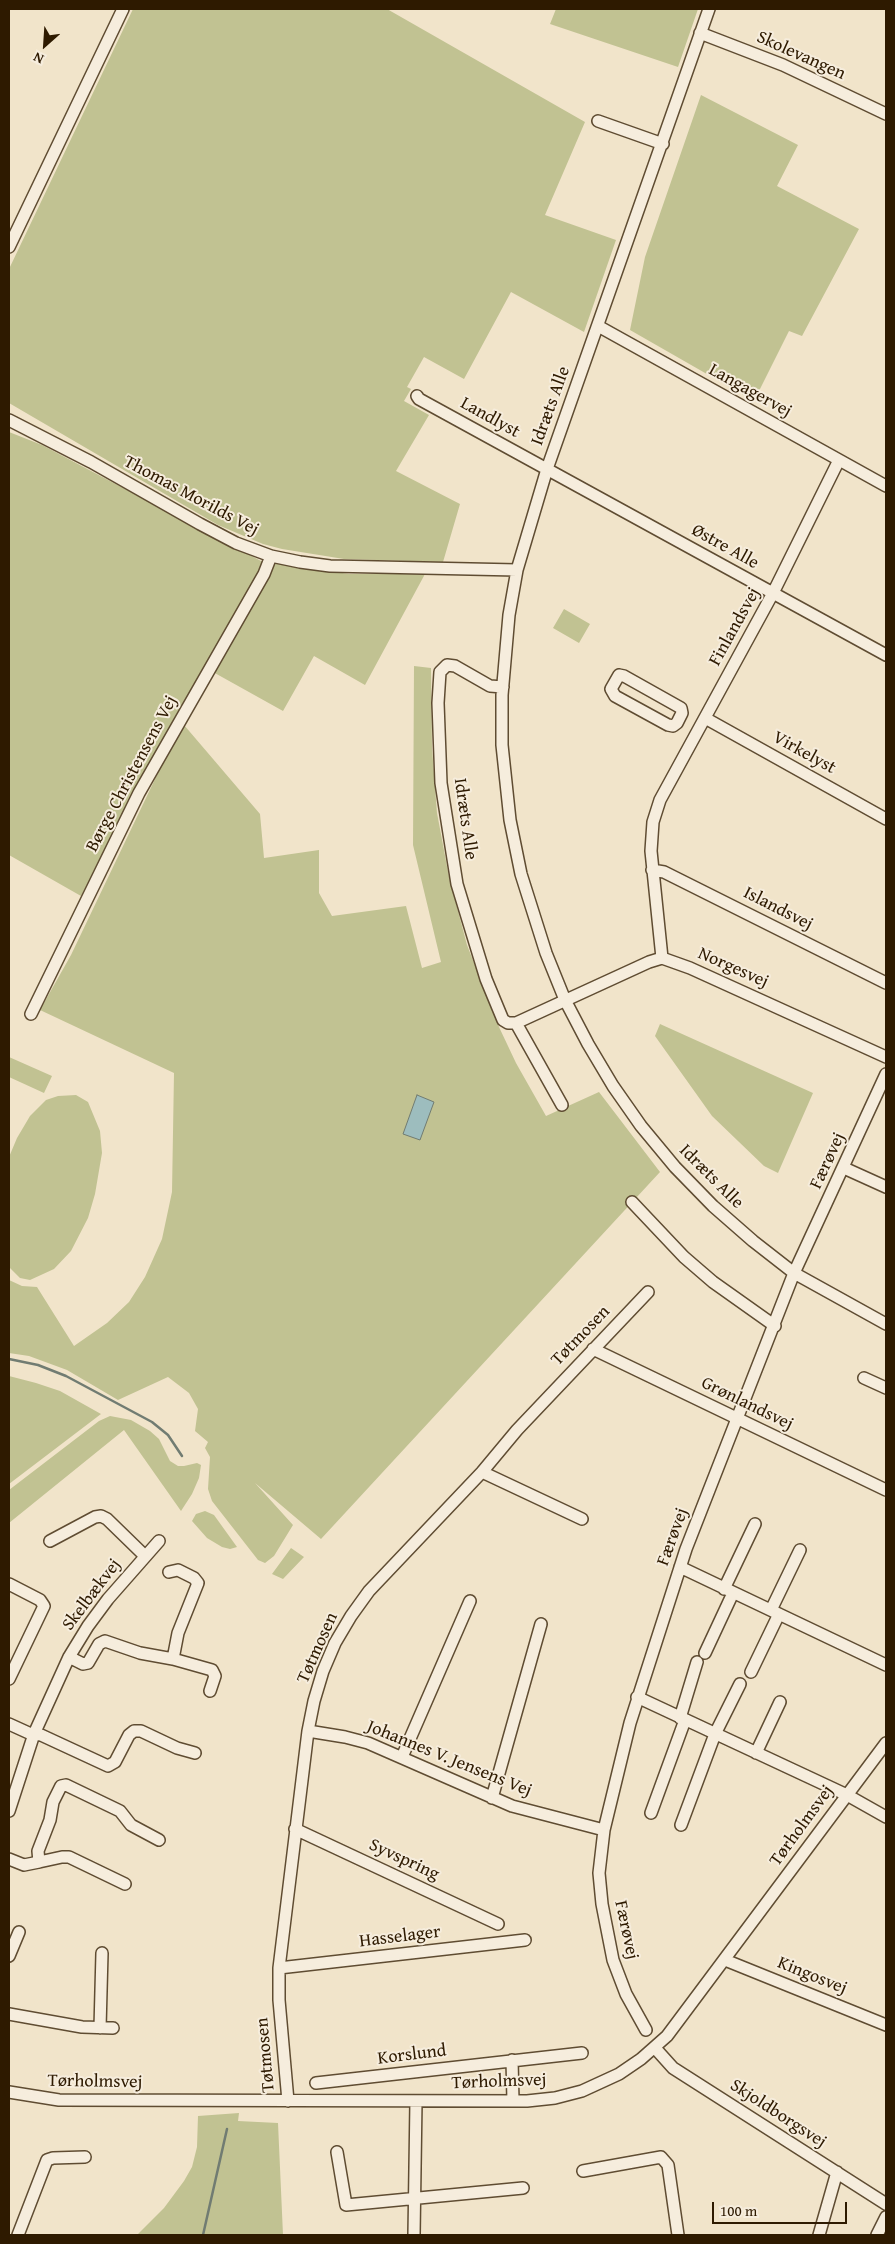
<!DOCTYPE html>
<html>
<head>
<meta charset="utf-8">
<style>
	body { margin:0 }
	#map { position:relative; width:895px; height:2244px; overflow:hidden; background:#f1e4ca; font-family:"Gentium Book Plus",serif }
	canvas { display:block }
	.frame { position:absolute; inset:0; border:10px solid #2e1a00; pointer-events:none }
	.north { position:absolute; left:20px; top:20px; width:50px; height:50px; -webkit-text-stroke:4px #f6eddd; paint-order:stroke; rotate:206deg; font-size:14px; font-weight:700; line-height:20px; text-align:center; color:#2e1a00 }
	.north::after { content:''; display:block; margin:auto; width:18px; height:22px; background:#2e1a00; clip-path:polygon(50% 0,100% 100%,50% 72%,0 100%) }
	.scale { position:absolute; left:712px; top:2202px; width:135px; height:22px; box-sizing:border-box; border:2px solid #2e1a00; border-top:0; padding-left:6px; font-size:15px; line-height:18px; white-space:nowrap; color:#2e1a00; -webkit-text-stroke:4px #f6eddd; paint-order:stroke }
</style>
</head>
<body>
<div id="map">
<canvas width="895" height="2244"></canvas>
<div class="frame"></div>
<div class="north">N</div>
<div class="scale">100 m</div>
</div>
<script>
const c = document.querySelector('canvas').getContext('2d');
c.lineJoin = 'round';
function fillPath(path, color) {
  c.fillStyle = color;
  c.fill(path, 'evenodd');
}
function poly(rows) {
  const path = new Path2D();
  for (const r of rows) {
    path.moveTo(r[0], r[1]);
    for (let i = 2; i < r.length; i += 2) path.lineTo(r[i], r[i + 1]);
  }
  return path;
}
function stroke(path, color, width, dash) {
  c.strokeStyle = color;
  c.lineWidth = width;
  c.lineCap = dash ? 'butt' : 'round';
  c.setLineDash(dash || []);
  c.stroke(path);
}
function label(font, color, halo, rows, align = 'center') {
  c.font = font + ' "Gentium Book Plus",serif';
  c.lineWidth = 4;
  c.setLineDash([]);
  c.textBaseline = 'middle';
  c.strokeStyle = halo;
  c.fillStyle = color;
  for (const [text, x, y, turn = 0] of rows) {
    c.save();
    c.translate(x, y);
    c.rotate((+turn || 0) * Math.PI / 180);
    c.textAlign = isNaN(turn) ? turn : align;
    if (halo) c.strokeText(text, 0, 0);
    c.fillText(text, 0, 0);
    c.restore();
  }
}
fillPath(poly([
	[133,9,387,9,585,122,545,215,616,240,584,332,511,292,464,379,424,357,407,387,411,389,404,401,429,415,396,471,460,504,443,562,344,559,282,549,263,544,218,525,9,403,9,269],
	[556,9,698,9,678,67,550,24],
	[701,95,798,145,777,186,859,229,802,336,789,331,754,401,630,330,645,257],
	[9,432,42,445,261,561,349,574,425,574,365,685,314,656,283,711,204,667,81,896,9,855],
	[564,609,590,624,579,643,553,628],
	[414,666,431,668,432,748,437,813,449,877,467,945,499,1027,516,1063,546,1116,599,1092,660,1172,321,1539,255,1483,293,1525,274,1556,265,1563,258,1560,212,1501,208,1489,210,1457,205,1448,208,1442,195,1431,198,1409,189,1393,168,1377,118,1400,67,1370,29,1356,9,1353,9,1280,22,1286,37,1287,74,1346,107,1323,129,1302,145,1277,162,1239,172,1192,174,1073,40,1010,71,955,167,754,184,725,260,814,264,858,319,850,319,893,332,916,406,906,422,968,441,962,413,845],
	[660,1024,813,1093,778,1173,764,1166,712,1116,655,1036],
	[9,1057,52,1076,44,1093,9,1077],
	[76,1095,88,1102,100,1131,102,1153,95,1194,88,1218,71,1251,54,1269,30,1280,20,1278,9,1267,9,1157,17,1138,30,1116,46,1100,58,1096],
	[9,1376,36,1383,60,1391,101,1414,9,1484],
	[110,1416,131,1420,150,1431,159,1439,170,1461,178,1466,184,1466,197,1463,201,1465,199,1478,192,1494,181,1511,124,1430,9,1523,9,1490,99,1421],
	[205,1511,214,1515,237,1547,230,1549,222,1547,207,1538,192,1521,196,1514],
	[291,1548,304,1557,283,1579,272,1574],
	[239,2113,238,2121,278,2123,283,2235,137,2235,164,2208,184,2181,192,2167,197,2147,198,2116]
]), '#c1c292');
const water = poly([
	[417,1095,434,1102,420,1140,403,1134,417,1095]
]);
fillPath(water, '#9dbdbe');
stroke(water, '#717c72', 1);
stroke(poly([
	[9,1359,38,1365,66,1376,152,1422,168,1435,182,1456],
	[203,2235,227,2129]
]), '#717c72', 2.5);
const minor = poly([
	[709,9,547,469,517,570,509,615,502,695,502,745,510,820,521,874,546,953,565,1000,588,1044,613,1086,641,1126,675,1167,713,1206,753,1241,794,1273,886,1324],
	[700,33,783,65,886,114],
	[598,121,663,144],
	[9,247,123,9],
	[598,326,886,486],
	[417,396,419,399,886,655],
	[9,420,91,462,200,524,236,543,271,556,300,562,330,566,517,570],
	[619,675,624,676,681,708,682,713,677,723,673,726,668,725,615,696,611,689,619,675],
	[503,687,490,686,455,666,447,665,440,672,438,703,441,783,457,884,486,979,503,1020,508,1023,516,1023,649,962,662,958,690,968,886,1057],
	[705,718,886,819],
	[652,870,664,872,886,983],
	[662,958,651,851,653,822,660,800,773,593,839,460],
	[31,1014,139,793,264,574,271,556],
	[516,1023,562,1105],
	[844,1168,886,1187],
	[632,1202,684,1257,713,1282,775,1326],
	[593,1349,886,1490],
	[864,1378,886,1388],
	[482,1472,582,1519],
	[50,1541,95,1517,101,1516,107,1519,145,1556],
	[680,1567,886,1665],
	[9,1584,40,1600,44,1606,9,1679],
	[724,1589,755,1524],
	[771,1610,800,1550],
	[705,1653,733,1593],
	[69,1657,83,1664,88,1663,99,1644,105,1641,140,1653,173,1659,178,1633,198,1583,194,1578,178,1570,169,1572],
	[173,1659,212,1670,215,1676,210,1691],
	[751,1672,779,1614],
	[637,1697,847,1795,886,1817],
	[680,1718,697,1662],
	[9,1724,31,1734,41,1735,108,1766,115,1762,129,1735,134,1731,141,1731,177,1748,195,1753],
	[308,1731,345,1737,368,1743,512,1806,604,1830],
	[756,1753,780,1702],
	[402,1757,470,1601],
	[492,1798,541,1624],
	[9,1811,34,1734,69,1657,88,1626,108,1599,159,1541],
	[651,1813,685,1720],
	[681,1825,715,1734,740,1684],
	[295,1829,498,1924],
	[9,1859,24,1865,39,1862,38,1851,50,1820,53,1802,61,1786,66,1785,120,1811,131,1825,159,1840],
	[39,1862,62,1857,69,1857,125,1884],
	[9,1956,19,1932],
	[725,1960,886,2025],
	[279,1968,525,1940],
	[9,2014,82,2027,113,2028],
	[100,2028,102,1953],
	[646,2030,626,1994,613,1960,602,1904,599,1873,604,1830,630,1723,686,1549,794,1273,886,1074],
	[655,2048,673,2068,886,2204],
	[512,2060,513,2101],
	[316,2083,582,2053],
	[9,2092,59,2100,527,2101,555,2098,582,2091,619,2074,641,2059,667,2036,886,1743],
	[288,2101,279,2000,279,1968,308,1731,314,1701,323,1671,335,1643,351,1616,369,1591,482,1472,517,1430,648,1292],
	[337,2152,346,2205,523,2188],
	[583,2171,661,2157,668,2165,678,2235],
	[18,2235,47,2160,53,2158,85,2157],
	[414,2235,416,2101],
	[819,2235,837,2172],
	[877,2235,886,2217]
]);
stroke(minor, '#5f4c32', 14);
stroke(minor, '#f6eddd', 11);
label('18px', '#2e1a00', '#f6eddd', [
	["Skolevangen",801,56,24],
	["Langagervej",750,391,29],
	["Idræts Alle",551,406,-70],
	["Landlyst",490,418,29],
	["Thomas Morilds Vej",191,496,28],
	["Østre Alle",725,547,29],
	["Finlandsvej",735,627,-61],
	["Virkelyst",804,753,29],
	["Børge Christensens Vej",132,774,-62],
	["Idræts Alle",465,819,82],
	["Islandsvej",778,909,27],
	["Norgesvej",733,968,24],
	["Færøvej",828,1161,-65],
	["Idræts Alle",711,1177,45],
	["Tøtmosen",581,1336,-46],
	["Grønlandsvej",747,1404,26],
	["Færøvej",673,1537,-70],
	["Skelbækvej",92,1595,-53],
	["Tøtmosen",318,1648,-66],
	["Johannes V. Jensens Vej",449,1759,22],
	["Tørholmsvej",802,1826,-54],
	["Syvspring",404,1860,25],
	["Færøvej",626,1930,78],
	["Hasselager",400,1937,-7],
	["Kingosvej",812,1976,22],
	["Tøtmosen",266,2055,-95],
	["Korslund",412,2055,-7],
	["Tørholmsvej",95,2082,1],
	["Tørholmsvej",499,2082,-2],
	["Skjoldborgsvej",778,2114,33]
]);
</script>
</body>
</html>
